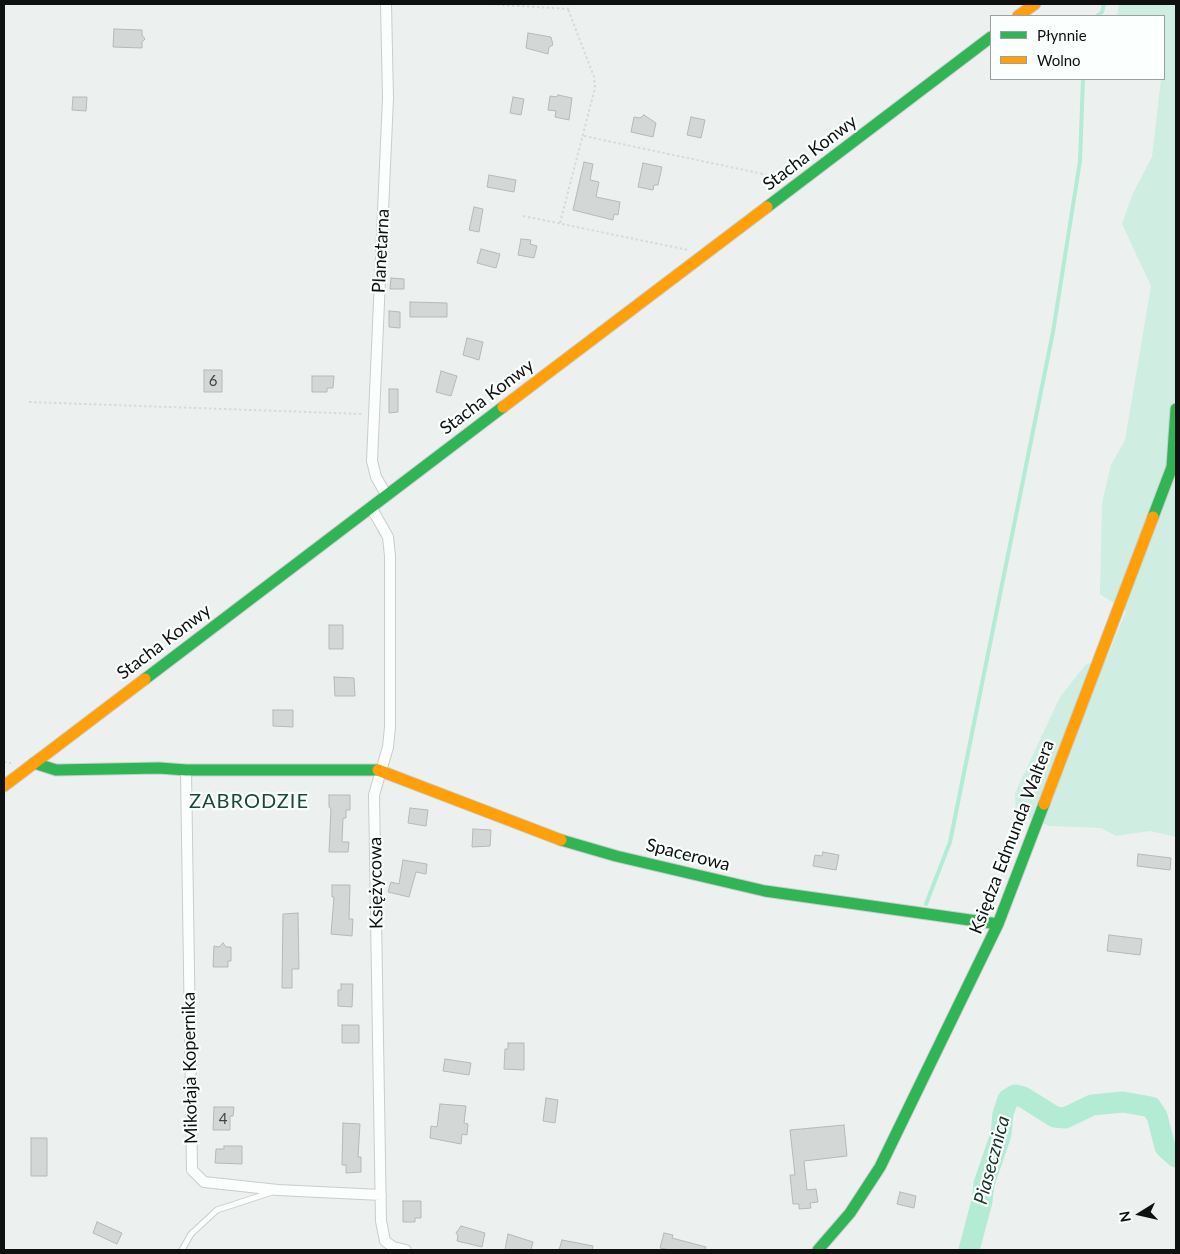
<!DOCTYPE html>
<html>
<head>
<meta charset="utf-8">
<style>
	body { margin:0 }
	#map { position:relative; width:1180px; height:1254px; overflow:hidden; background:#ecf1ef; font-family:Lato,sans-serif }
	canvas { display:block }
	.frame { position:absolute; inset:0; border:5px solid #0e1110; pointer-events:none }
	.legend { position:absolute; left:990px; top:15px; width:175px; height:65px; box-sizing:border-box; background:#fbfffd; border:1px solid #9ca09e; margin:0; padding:6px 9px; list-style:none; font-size:15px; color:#0e1110 }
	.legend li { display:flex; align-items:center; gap:10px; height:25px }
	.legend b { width:25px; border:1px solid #9ca09e }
	.north { position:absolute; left:1115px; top:1189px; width:50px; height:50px; -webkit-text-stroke:4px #fbfffd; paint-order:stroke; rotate:260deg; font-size:14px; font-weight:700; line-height:20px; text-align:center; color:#0e1110 }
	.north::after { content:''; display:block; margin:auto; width:18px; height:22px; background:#0e1110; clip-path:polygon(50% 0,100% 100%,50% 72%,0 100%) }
</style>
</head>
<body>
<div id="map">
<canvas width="1180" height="1254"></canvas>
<div class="frame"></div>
<ul class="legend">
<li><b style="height:6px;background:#30b455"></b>Płynnie</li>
<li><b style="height:6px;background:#ff9f0a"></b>Wolno</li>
</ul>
<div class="north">N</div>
</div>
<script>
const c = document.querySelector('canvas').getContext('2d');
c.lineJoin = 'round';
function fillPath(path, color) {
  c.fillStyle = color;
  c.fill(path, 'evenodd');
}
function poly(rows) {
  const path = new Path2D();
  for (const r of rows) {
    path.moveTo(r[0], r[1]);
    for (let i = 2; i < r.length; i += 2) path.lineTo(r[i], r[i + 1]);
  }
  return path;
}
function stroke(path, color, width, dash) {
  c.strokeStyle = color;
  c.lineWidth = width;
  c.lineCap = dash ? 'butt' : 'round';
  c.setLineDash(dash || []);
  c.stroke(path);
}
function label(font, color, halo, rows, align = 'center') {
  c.font = font + ' Lato,sans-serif';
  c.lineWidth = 4.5;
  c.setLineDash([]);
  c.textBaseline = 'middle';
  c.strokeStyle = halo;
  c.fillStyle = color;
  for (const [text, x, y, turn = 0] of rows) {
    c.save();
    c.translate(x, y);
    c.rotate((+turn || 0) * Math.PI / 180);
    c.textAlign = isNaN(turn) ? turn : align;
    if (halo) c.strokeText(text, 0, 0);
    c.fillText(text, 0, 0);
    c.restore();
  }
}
fillPath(poly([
	[1119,4,1176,4,1176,837,1150,831,1116,836,1101,828,1050,826,1016,814,1015,793,1060,697,1086,664,1106,660,1126,611,1100,594,1102,503,1111,465,1125,440,1151,286,1122,224,1133,193,1152,157,1161,79,1164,79,1164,16,1117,16]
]), '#cfede0');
stroke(poly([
	[1097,16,1102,12,1104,4],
	[926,904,950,842,1053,332,1080,161,1083,79]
]), '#b3ebd4', 4);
stroke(poly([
	[969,1250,982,1201,984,1184,1001,1134,1003,1114,1008,1099,1015,1095,1023,1097,1055,1117,1065,1118,1092,1105,1123,1102,1151,1107,1157,1116,1165,1147,1176,1157]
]), '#b3ebd4', 21);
const building = poly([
	[114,29,142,30,142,35,145,39,142,42,142,48,113,47,114,29],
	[528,33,551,37,553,45,549,47,548,54,526,48,528,33],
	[558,95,572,98,569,120,555,117,556,111,548,110,550,96,557,97,558,95],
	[73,97,87,97,86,111,72,110,73,97],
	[513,97,524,99,521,115,510,113,513,97],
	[644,115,656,123,653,137,631,132,634,117,640,118,644,115],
	[691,117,705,120,701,138,687,135,691,117],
	[584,162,593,164,590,180,599,182,596,197,620,202,618,215,614,214,613,220,573,210,584,162],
	[643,163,662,167,658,185,654,185,653,190,638,187,643,163],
	[489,175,516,180,514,192,487,187,489,175],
	[474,207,483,209,479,232,469,230,474,207],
	[521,239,531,240,530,244,537,246,534,258,518,255,521,239],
	[481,249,500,254,496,268,477,263,481,249],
	[391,278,404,279,404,289,390,289,391,278],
	[410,302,447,303,447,317,410,317,410,302],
	[389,311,400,312,400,328,389,327,389,311],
	[467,338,483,342,479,360,463,355,467,338],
	[204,370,222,370,222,392,204,392,204,370],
	[441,371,457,376,451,396,436,392,441,371],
	[312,376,334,376,333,388,327,388,327,392,312,392,312,376],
	[389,389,398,389,398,412,389,413,389,389],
	[329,625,343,625,343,649,329,649,329,625],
	[334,677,354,678,355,696,335,696,334,677],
	[273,710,293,710,293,727,273,726,273,710],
	[329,795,350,795,350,810,346,810,346,818,343,818,342,842,349,842,348,852,329,852,331,809,329,807,329,795],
	[410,808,428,810,426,826,408,823,410,808],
	[473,829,491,830,490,846,472,847,473,829],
	[823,852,839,855,836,870,813,866,815,855,822,856,823,852],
	[1138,854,1171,858,1170,870,1137,866,1138,854],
	[403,860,427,864,426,874,416,872,409,897,388,892,391,882,399,884,403,860],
	[332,885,350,885,349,919,353,919,352,936,331,934,334,897,332,897,332,885],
	[298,913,299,969,292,969,292,988,282,988,283,914,298,913],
	[1109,935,1142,939,1140,955,1107,951,1109,935],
	[223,943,226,947,231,947,231,961,228,961,228,967,213,967,214,946,219,947,223,943],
	[341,984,353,984,352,1007,338,1006,338,990,341,990,341,984],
	[342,1025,359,1025,359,1043,342,1043,342,1025],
	[508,1043,524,1043,524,1070,504,1069,505,1049,508,1049,508,1043],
	[445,1059,471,1063,469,1075,443,1071,445,1059],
	[546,1098,558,1100,555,1123,543,1121,546,1098],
	[440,1104,466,1106,464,1123,468,1124,467,1135,462,1134,461,1144,430,1138,431,1126,437,1127,440,1104],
	[214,1107,234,1107,233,1116,230,1116,230,1130,213,1130,214,1107],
	[343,1123,360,1124,358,1157,361,1157,361,1172,346,1173,346,1165,342,1165,343,1123],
	[844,1125,847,1156,804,1161,807,1190,816,1189,818,1202,810,1203,811,1208,799,1209,799,1204,793,1204,790,1175,795,1175,790,1130,844,1125],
	[31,1138,47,1138,47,1176,31,1176,31,1138],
	[224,1146,242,1146,242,1164,215,1163,216,1149,224,1149,224,1146],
	[900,1192,916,1196,914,1208,897,1204,900,1192],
	[403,1201,421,1201,421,1218,415,1218,415,1222,403,1222,403,1201],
	[97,1222,122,1233,117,1244,93,1233,97,1222],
	[461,1226,485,1233,482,1247,457,1241,458,1236,456,1233,461,1226],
	[664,1233,673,1235,672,1238,706,1247,705,1250,671,1250,660,1248,664,1233],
	[508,1234,533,1242,531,1250,505,1250,508,1234],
	[562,1240,593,1246,592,1250,559,1250,562,1240]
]);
fillPath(building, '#d3d7d5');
stroke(building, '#b6b9b7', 1);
const lane = poly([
	[182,1250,191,1234,217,1210,272,1192]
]);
const street = poly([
	[386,4,388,98,372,461,376,477,387,496],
	[371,507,388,537,390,556,390,727,388,747,374,795,381,1221,385,1241,393,1247,406,1250],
	[186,770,192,1170,204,1182,278,1190,381,1195]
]);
const fast = poly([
	[767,207,991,37],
	[1153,517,1172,467,1176,409],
	[145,679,503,407],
	[34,763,56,770,159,768,186,770,378,770],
	[561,840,616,856,765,891,998,924],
	[818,1250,850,1213,880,1167,998,924,1044,804]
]);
const slow = poly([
	[1018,16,1035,4],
	[503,407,767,207],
	[378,770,561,840],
	[4,786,145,679],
	[1044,804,1153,517]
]);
stroke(lane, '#c9cdcc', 7);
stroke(street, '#c9cdcc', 12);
stroke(fast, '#c9cdcc', 13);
stroke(slow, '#c9cdcc', 13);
stroke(poly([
	[487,4,568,9,569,4],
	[584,136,763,174,779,179],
	[523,216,688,250],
	[560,223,595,88,594,77,568,9],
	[29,402,363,414],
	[4,762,11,763]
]), '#d8dad9', 2, [2.5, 2.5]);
stroke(lane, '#fcfdfd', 5);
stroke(street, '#fcfdfd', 10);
stroke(fast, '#30b455', 11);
stroke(slow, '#ff9f0a', 11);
label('15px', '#3f4241', null, [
	["6",213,381],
	["4",223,1119]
]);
label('18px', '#0e1110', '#fbfffd', [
	["Stacha Konwy",810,153,-37],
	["Planetarna",381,251,-87],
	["Stacha Konwy",487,397,-37],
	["Stacha Konwy",164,642,-37],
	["Księdza Edmunda Waltera",1012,837,-69],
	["Spacerowa",688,855,14],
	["Księżycowa",376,883,-91],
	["Mikołaja Kopernika",190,1068,-91]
]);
label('italic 19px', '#113528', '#fbfffd', [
	["Piasecznica",992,1160,-75]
]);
c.letterSpacing = '1px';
label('20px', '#1a4938', '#fbfffd', [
	["ZABRODZIE",249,802]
]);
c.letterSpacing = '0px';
</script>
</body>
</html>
